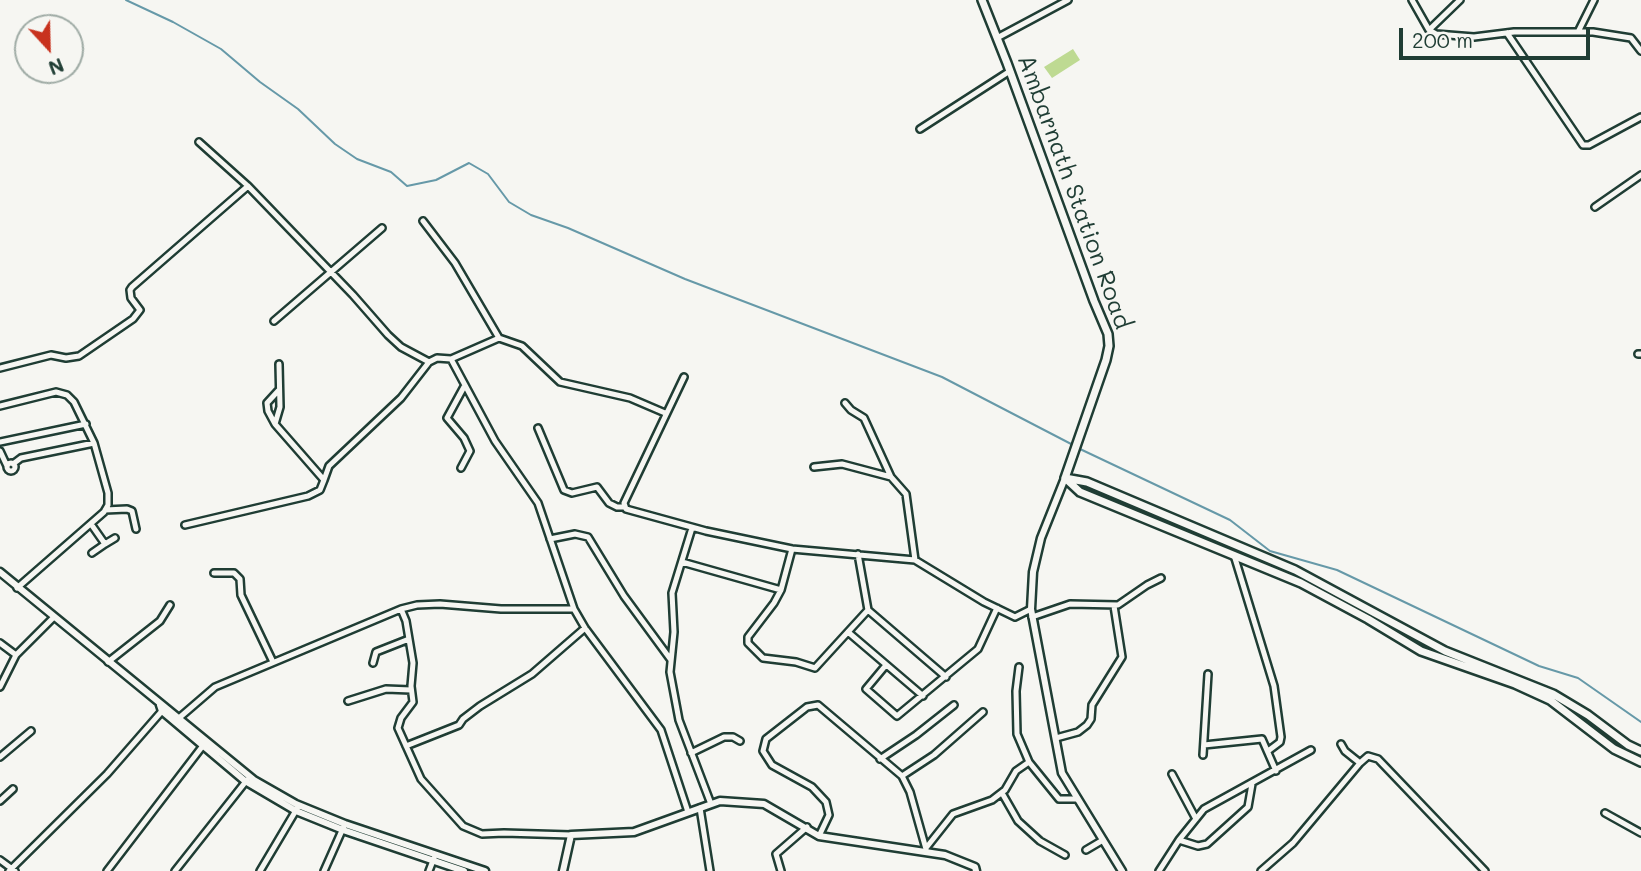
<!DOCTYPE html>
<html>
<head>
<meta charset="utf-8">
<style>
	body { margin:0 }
	#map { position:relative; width:1641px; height:871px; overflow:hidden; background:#f6f6f2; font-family:Mali,sans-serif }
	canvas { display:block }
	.north { position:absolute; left:14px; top:14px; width:70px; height:70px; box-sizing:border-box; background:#f6f6f2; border:2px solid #a0aca6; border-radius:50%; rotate:158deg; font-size:19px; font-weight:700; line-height:28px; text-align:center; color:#1f3d34 }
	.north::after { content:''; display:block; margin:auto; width:24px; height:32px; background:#c8321e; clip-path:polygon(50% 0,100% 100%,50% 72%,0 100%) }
	.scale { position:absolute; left:1399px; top:28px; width:191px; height:32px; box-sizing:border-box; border:4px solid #1f3d34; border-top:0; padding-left:9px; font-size:21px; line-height:24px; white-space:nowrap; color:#1f3d34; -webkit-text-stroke:5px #f6f6f2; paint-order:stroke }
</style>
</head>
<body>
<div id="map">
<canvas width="1641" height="871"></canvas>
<div class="north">N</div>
<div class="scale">200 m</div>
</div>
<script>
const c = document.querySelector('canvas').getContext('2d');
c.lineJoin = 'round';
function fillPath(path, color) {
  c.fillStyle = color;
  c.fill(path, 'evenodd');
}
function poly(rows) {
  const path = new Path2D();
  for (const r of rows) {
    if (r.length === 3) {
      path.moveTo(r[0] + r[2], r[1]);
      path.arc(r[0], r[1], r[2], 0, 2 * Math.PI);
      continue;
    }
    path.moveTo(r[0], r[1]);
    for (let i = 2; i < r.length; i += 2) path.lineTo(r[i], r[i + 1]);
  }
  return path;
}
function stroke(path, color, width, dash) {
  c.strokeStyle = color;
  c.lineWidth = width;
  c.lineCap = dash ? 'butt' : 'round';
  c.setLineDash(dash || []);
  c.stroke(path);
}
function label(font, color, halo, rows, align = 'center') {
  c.font = font + ' Mali,sans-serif';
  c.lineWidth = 5;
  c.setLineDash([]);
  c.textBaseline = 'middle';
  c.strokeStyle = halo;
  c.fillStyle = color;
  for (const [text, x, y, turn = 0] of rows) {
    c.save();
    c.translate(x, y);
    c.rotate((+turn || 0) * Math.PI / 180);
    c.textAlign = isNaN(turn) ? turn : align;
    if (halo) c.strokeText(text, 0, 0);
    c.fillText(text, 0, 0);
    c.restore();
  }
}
fillPath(poly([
	[1073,49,1080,60,1052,78,1044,67]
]), '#beda92');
stroke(poly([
	[126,0,173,22,221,49,260,82,298,109,335,144,357,159,391,172,407,186,436,180,469,163,488,174,509,202,531,215,568,228,685,279,942,377,1075,446],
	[1080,449,1230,520,1270,551,1337,570,1539,666,1578,678,1641,722]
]), '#6699a8', 2);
const minor = poly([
	[1412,0,1429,30,1436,34,1474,37,1514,32,1593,32,1631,38,1641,51],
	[1429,30,1460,0],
	[1578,32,1594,0],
	[1507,33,1583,145,1589,145,1641,117],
	[997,38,1068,0],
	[920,129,1010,71],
	[199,142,248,186,353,295,388,335,401,347,429,362],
	[1595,207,1641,175],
	[423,221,455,263,499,338],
	[274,321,382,228],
	[1638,354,1641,354],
	[451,359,499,338,522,346,560,382,630,398,665,413],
	[279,364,280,407,275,424,324,480,329,466,401,398,429,362,437,358,451,359,495,441,538,503,574,609,585,628,661,730,688,812],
	[0,368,51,355,66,358,79,356,133,319,140,310,131,298,130,290,132,287,248,186],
	[684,377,624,503,626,509,706,531,792,549,915,560,984,602,1015,617,1031,609],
	[845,403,851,410,864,418,891,477,906,494,915,560],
	[0,406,56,392,67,395,74,402,94,443,108,493,108,505,104,512,17,588],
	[275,424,268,411,267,403,278,391],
	[538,428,564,490,572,493,597,487,609,503,617,507,624,507],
	[0,442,86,424],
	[0,451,7,466],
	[11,467,4],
	[13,464,21,458,94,443],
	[814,467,842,464,891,477],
	[461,468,470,451,464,438,447,418,465,385],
	[105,510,127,509,132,511,136,529],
	[91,524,105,544,115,538],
	[185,525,308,496,320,490,324,480],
	[692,528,672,593,674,632,670,672,679,720,711,804],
	[550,539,575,534,588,537,624,596,671,660],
	[792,549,781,590,774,603,748,637,748,643,763,658,796,662,815,668,868,610,858,554],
	[92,553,105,544],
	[1234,555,1274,686,1281,737,1280,742,1268,751],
	[682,562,781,590],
	[214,573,234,573,240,579,241,595,273,662],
	[401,609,406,621,413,663,411,686,413,702,401,718,398,728,421,779,463,826,482,834,504,833,571,835],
	[868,610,946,677],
	[1032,617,1070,604,1118,605,1147,585,1161,578],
	[848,632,923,696],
	[0,643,16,655],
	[108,662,160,621,170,605],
	[373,663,376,652,409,639],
	[886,665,866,689,897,716,978,649,997,608],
	[0,687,16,655,54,617],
	[348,701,386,689,411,690],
	[179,718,215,687,401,609,417,605,440,604,501,609,574,609],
	[1056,738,1078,732,1087,725,1091,719,1092,705,1122,657,1114,606],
	[1341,744,1345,751,1360,763],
	[1204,745,1262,739,1276,771],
	[406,746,459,725,463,719,480,706,532,674,585,628],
	[691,753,724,737,733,737,740,741],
	[1203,755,1208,674],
	[0,757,31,731],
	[880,759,916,735,954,705],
	[1029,762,1059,799,1077,799],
	[1172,774,1196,819],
	[902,776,910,792,926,849],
	[1002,793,1018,821,1040,841,1065,855],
	[0,801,13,789],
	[700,808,710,871],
	[1605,813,1641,833],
	[819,836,829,815,826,802,812,787,772,765,763,751,766,739,807,707,818,705,902,776,934,755,983,712],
	[1179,840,1198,846,1207,844,1248,807,1252,784],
	[926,848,953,814,992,800,1005,790,1016,771,1029,762,1017,734,1016,691,1019,667],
	[1086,850,1103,840],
	[0,860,15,871],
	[9,871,107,774,162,711],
	[107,871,205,743],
	[175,871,247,780],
	[260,871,298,807],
	[324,871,344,826],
	[429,871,434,858],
	[781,871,776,854,807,827],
	[1159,871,1179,840,1204,809,1311,750],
	[1261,871,1293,843,1360,763,1368,756,1378,759,1485,871]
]);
const tertiary = poly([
	[1065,478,1041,538,1033,572,1031,609,1062,773,1122,871],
	[0,572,254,780,296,804,345,824,485,871],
	[160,705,162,711,245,781,296,811,343,830,464,871],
	[563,871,571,835,634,832,720,801,764,804,819,836,945,855,975,867,976,871]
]);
const secondary = poly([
	[982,0,1007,63,1094,301,1108,334,1109,346,1106,360,1065,478],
	[1065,478,1080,492,1301,583,1368,619,1421,651,1515,684,1550,700,1614,749,1641,762],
	[1065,478,1087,482,1295,570,1445,651,1553,694,1588,715,1628,745,1641,751]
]);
stroke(minor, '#1f3d34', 10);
stroke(tertiary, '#1f3d34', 11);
stroke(secondary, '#1f3d34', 12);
stroke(minor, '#f6f6f2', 5);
stroke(tertiary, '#f6f6f2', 6);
stroke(secondary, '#f6f6f2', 7);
label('24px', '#1f3d34', '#f6f6f2', [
	["Ambarnath Station Road",1074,192,70]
]);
</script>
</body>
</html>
